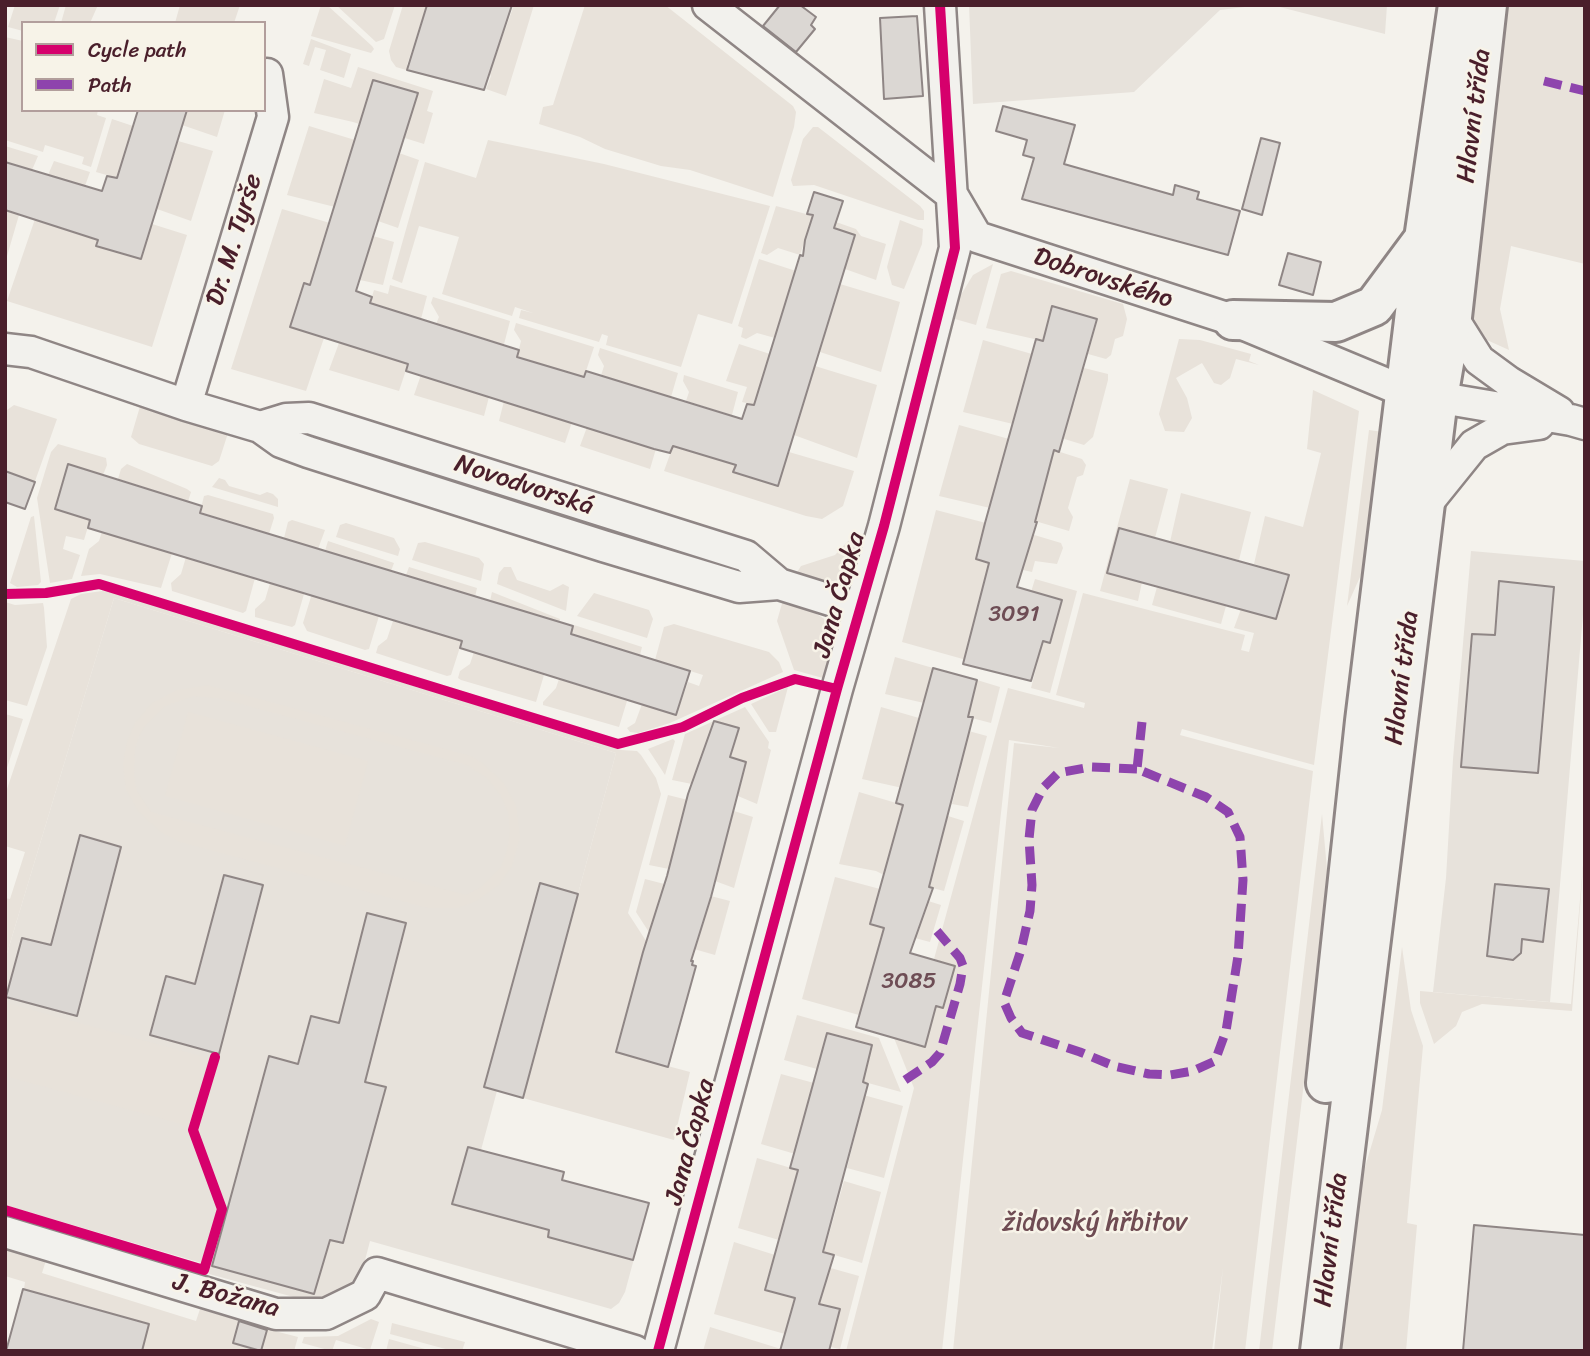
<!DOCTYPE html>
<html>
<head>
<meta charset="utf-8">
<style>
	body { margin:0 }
	#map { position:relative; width:1590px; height:1356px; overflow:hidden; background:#f4f2ec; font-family:Sriracha,sans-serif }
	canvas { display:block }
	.frame { position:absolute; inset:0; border:7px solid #4a1f2b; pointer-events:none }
	.legend { position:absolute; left:21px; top:21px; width:245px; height:91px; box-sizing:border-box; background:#f7f3e8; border:2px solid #b29e9c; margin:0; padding:9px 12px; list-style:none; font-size:21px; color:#4a1f2b }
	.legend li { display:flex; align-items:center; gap:14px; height:35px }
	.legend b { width:35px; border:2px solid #b29e9c }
</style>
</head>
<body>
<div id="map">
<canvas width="1590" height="1356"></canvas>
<div class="frame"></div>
<ul class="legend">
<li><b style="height:9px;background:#d6006c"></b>Cycle path</li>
<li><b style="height:9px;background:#8e44ad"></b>Path</li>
</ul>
</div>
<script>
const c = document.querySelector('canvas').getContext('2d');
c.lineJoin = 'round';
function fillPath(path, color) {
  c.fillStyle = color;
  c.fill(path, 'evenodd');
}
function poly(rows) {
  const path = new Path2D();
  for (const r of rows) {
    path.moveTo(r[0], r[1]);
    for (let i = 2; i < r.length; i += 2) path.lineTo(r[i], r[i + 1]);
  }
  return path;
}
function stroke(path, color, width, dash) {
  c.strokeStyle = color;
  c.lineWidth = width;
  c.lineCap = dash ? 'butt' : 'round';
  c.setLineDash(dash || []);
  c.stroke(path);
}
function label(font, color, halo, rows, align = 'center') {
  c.font = font + ' Sriracha,sans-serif';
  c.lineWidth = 5;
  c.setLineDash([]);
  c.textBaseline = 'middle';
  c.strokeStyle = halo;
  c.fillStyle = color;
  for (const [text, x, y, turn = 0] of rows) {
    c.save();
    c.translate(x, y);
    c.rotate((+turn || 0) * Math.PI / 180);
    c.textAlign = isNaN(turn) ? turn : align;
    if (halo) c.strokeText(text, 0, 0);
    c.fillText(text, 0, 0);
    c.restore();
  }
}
fillPath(poly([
	[969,5,1261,5,1220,10,1134,92,973,104],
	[1272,5,1387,5,1385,34],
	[1471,551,1585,561,1585,591,1550,1002,1433,992,1446,878,1453,759],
	[114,598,616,753,523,1098,497,1091,481,1150,564,1172,563,1180,649,1203,625,1292,619,1303,611,1309,370,1241,363,1268,353,1287,332,1300,312,1302,209,1274,205,1264,5,1205,5,960]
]), '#e7e2db');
fillPath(poly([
	[15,5,60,5,54,23,23,23,23,31,8,27],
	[66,5,98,5,90,23,61,23],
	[180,5,240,5,234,23,175,23],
	[321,5,327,5,372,46,374,49,371,53,311,36],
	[336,5,395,5,384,39,376,42],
	[403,5,427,5,407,65,438,77,437,79,396,67,391,60,389,51],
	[514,5,534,5,506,96,486,89,491,76,489,74],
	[585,5,665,5,793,106,796,112,794,127,773,197,690,170,661,166,605,149,580,137,539,124,543,107,553,105],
	[1503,5,1585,5,1585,264,1511,246,1500,309,1509,350,1478,336,1465,311],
	[5,37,23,41,23,110,98,110,97,115,106,118,91,167,82,164,84,157,45,145,43,152,5,140],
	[311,39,351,54,344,78,320,70,326,50,315,47,309,66,303,64],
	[358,67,433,91,427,111,433,113,424,144,353,122,314,113,324,79,351,88],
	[187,110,225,110,217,137,182,125],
	[112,119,133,126,117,178,96,172],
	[309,126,355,140,335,207,287,195],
	[813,127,818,127,920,206,924,211,924,220,918,220,814,185,793,186,791,180,803,139],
	[488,140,604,164,770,206,732,324,698,314,681,367,606,345,608,336,602,334,599,342,519,318,521,310,533,313,515,307,512,316,442,294,459,237,419,226,402,283,392,279,425,162,476,178],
	[178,141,213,151,191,221,157,209],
	[5,146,38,156,32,170,5,162],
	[399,153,419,160,398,228,378,221],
	[54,161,90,172,85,186,48,175],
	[776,206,836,222,856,229,861,236,886,244,876,280,845,269,855,235,811,221,800,255,778,248,767,255,761,253],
	[282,209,330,223,311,285,304,283,291,327,324,338,306,391,231,369],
	[5,210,19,215,5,263],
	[35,219,99,239,97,246,140,259,152,224,187,235,152,347,7,301],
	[900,220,923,229,922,244,904,289,892,285,887,267],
	[373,236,394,242,383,285,360,280],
	[759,259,796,271,775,338,757,333,746,339,741,337,743,328,738,326],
	[993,264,976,325,955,319,959,298,973,275],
	[1011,271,1123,304,1127,319,1123,336,1115,339,1111,355,1106,359,1088,354,1098,319,1054,307,1043,341,986,328,1001,274],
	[840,284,900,302,881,372,820,352],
	[390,285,427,296,421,319,370,303,374,290,388,294],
	[433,297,510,321,502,352,470,334,436,324,439,317,431,303],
	[516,323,594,347,584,377,517,357,521,341,514,330],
	[1179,339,1200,340,1251,354,1249,361,1259,365,1236,359,1230,378,1221,385,1214,383,1202,363,1176,378,1187,398,1192,418,1184,432,1165,431,1159,414],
	[983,340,1039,356,1022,389,1013,424,963,412],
	[339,343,408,364,399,391,329,370],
	[739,344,770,354,754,405,742,402,747,387,726,381],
	[600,348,678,373,671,397,636,386,599,382,604,366,598,355],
	[815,366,877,385,857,458,794,435],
	[1084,368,1108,374,1108,380,1093,437,1084,445,1058,437,1067,403,1074,404],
	[423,369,489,397,484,416,414,395],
	[684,375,738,392,732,415,686,401,689,392,683,381],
	[1313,390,1359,411,1314,765,1182,729,1180,735,1313,771,1245,1351,1214,1351,1223,1268,1212,1351,953,1351,1014,743,1059,748,1009,740,942,1351,846,1351,914,1088,894,1038,925,1047,936,1006,943,1008,955,966,934,959,1008,688,1084,708,1085,703,1056,695,1083,593,1245,635,1241,650,1249,652,1254,633,1234,628,1241,609,1276,619,1288,575,1254,564,1265,516,1303,527,1321,453,1307,449],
	[504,401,572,422,565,443,499,421],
	[141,403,229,430,219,461,212,466,139,444,131,437],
	[14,405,57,419,33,487,19,482,20,477,6,471,5,473,5,416,7,410],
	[959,425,1009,439,990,508,939,496],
	[587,427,658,442,650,469,580,446],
	[1369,430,1383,432,1369,557,1347,606],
	[58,444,106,458,107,465,103,475,68,465,55,508,90,520,84,540,66,536,63,549,80,555,72,579,50,583,37,498,51,452],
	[673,446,736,465,734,472,778,486,789,452,854,471,843,506,822,519,806,516,664,471],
	[1054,450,1082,459,1086,465,1083,475,1077,477,1068,508,1073,517,1069,531,1035,521],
	[127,464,187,489,191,492,186,508,151,497,153,490,118,479,121,469],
	[219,478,225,480,229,486,260,495,267,492,273,494,278,499,278,507,212,487],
	[1130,479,1168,489,1155,538,1119,529,1107,573,1142,582,1138,601,1100,591],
	[1181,493,1251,512,1239,560,1170,542],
	[208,495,273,514,274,518,269,534,200,512,204,496],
	[936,510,986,523,995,668,902,642],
	[34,516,41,582,38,585,17,587,10,583,31,517],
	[292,520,325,530,318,549,284,538,288,522],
	[346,523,394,538,400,549,398,556,336,537,340,525],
	[104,525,172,553,161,588,100,574,81,576,89,549,99,541],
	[860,534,870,534,857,567,837,581,810,582,794,577,801,566,835,555,848,541],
	[1031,534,1061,543,1063,548,1057,564,1035,561,1032,572,1023,570],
	[328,541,394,563,391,571,356,561,343,605,379,616,369,649,365,650,307,631,303,623],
	[425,542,479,558,484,564,481,581,412,560,418,543],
	[186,557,255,578,246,611,243,613,172,591,171,583,181,574],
	[409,567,477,588,475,597,406,575],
	[504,567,511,567,517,580,550,591,563,584,569,587,566,611,497,584,499,573],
	[1035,579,1077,591,1050,693,1031,688,1043,641,1050,642,1062,600,1031,592],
	[270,583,304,594,295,625,292,627,255,617,255,609,265,600],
	[1157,587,1226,606,1221,624,1152,605],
	[102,591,111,592,621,750,637,751,641,755,656,778,661,794,628,913,648,944,643,952,616,1052,690,1072,674,1140,523,1098,616,753,114,598,5,960,5,898,10,899,25,852,5,846,5,795,71,599,81,594],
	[492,592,560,619,557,630,490,601],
	[594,593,649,610,653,619,647,638,577,616],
	[783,600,806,607,826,620,835,640,835,660,830,680,794,670,777,621],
	[5,602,15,605,43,603,44,608,47,647,27,706,5,700],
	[393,621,462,641,451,675,447,676,376,653,378,646,387,639],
	[674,624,769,652,779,662,783,672,670,723,638,733,630,732,627,728,635,723,642,704,676,715,688,682,699,686,703,675,655,660,664,627],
	[574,625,642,647,640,655,571,634],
	[476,646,511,657,509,664,544,675,536,702,461,680,458,678,460,671,470,664],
	[895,657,933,668,924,703,885,694],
	[559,679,627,701,619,727,543,705,543,702,556,688],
	[977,680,1000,687,991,723,968,717],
	[207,685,471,756,481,762,504,783,516,806,520,838,512,866,499,885,476,901,457,908,428,908,180,842,161,832,139,812,126,790,123,764,127,742,135,723,152,703,177,690],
	[194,696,222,699,467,765,487,778,501,796,508,812,510,832,507,851,501,867,481,887,466,895,151,812,137,791,134,777,135,750,139,736,145,726,165,706],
	[788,687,776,732,769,732,751,704],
	[745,707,769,742,768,748,771,750,757,804,738,796,746,762,731,757,739,728,717,722,704,750,692,784,672,780,685,734],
	[881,707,919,718,909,753,907,789,862,779],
	[188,712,368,761,345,846,165,796],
	[5,714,23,719,5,774],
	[965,730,987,736,968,807,952,804,961,768,954,765],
	[673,739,675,741,665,775,648,749],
	[859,792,903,805,884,875,876,871,839,864],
	[668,795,688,800,669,869,649,865],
	[734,811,753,817,734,888,715,881],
	[1322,814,1328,880,1272,1351,1259,1351],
	[948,816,964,821,944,891,929,887],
	[1585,842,1572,1011,1482,1004,1462,1012,1456,1026,1434,1044,1420,1003,1420,991,1571,1004],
	[835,877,880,889,870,924,884,928,859,1015,802,999],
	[645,879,730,901,715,955,652,937,636,912],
	[925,900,941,905,930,942,915,938],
	[1402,947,1411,1010,1423,1046,1407,1223,1417,1225,1406,1351,1336,1351,1352,1211,1382,1110],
	[6,1003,208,1058,189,1126,5,1076],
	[797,1015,879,1038,901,1092,784,1060],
	[781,1074,814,1083,802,1156,761,1144],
	[860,1094,903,1106,884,1178,847,1168,856,1132,849,1130],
	[757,1158,798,1170,779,1240,738,1228],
	[844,1181,881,1192,862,1263,824,1252],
	[734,1242,775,1255,795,1298,785,1334,714,1314],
	[5,1243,48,1254,42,1273,196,1321,200,1309,240,1321,233,1343,258,1351,142,1351,149,1325,24,1289,25,1282,5,1276],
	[820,1265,859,1276,840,1349,830,1347,839,1310,810,1302],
	[371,1319,379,1322,370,1350,336,1340,332,1351,302,1343,304,1337,338,1336],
	[392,1323,465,1342,462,1351,453,1351,390,1334],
	[710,1327,781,1349,781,1351,703,1351],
	[267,1329,298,1337,294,1351,261,1351],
	[389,1339,432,1351,386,1351]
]), '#e8e2da');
const building = poly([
	[427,5,512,5,484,90,407,70,427,5],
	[780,5,800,5,816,17,811,25,815,29,796,52,763,26,780,5],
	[917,16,923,96,884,99,880,18,917,16],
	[373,80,418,93,356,291,372,297,370,303,519,350,517,357,584,377,586,371,742,419,747,404,754,405,800,255,803,256,805,240,813,215,807,214,814,192,843,201,834,228,855,235,778,486,733,472,736,465,673,446,670,453,654,449,406,371,408,364,290,327,304,283,310,285,373,80],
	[1003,106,1075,125,1064,164,1173,195,1175,185,1199,192,1197,199,1240,211,1228,255,1022,199,1034,158,1023,155,1027,140,996,131,1003,106],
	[138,110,187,110,141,259,96,246,98,240,5,210,5,162,102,191,107,176,117,178,138,110],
	[1261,138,1280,143,1262,215,1242,209,1261,138],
	[1288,253,1321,262,1313,295,1279,285,1288,253],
	[1052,306,1097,319,1059,452,1054,450,1035,522,1037,522,1017,587,1062,600,1050,643,1043,641,1031,681,963,664,989,563,976,559,985,523,1036,339,1043,341,1052,306],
	[68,464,202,506,200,513,573,626,571,634,690,671,676,715,460,648,462,641,88,528,90,520,55,509,68,464],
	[5,471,35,482,25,509,5,502,5,471],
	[1119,528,1289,575,1276,619,1107,573,1119,528],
	[1499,581,1554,587,1538,773,1461,767,1472,634,1495,635,1499,581],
	[933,668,977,680,968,717,973,717,929,887,933,888,910,953,955,966,943,1008,936,1006,925,1047,856,1027,884,928,870,924,903,805,896,803,933,668],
	[714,721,739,728,730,757,746,762,711,897,691,961,693,961,692,965,696,966,668,1067,616,1052,643,952,667,876,688,794,714,721],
	[80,835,121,847,77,1016,6,997,22,938,51,945,80,835],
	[224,875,263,885,219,1054,150,1035,166,976,195,984,224,875],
	[540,883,578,894,523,1098,484,1087,540,883],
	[1495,884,1549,889,1543,942,1522,939,1521,953,1513,960,1487,956,1495,884],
	[367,913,406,923,365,1082,386,1087,343,1243,330,1240,314,1294,212,1266,269,1056,298,1064,311,1016,339,1023,367,913],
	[827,1033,872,1045,863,1082,868,1084,823,1252,834,1255,819,1304,840,1309,829,1351,780,1351,795,1298,765,1290,798,1170,790,1168,827,1033],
	[468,1147,564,1172,562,1180,649,1203,633,1260,548,1237,549,1230,452,1204,468,1147],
	[1474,1225,1585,1235,1585,1351,1463,1351,1474,1225],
	[23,1289,149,1324,142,1351,6,1351,23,1289],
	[239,1321,267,1330,261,1351,233,1343,239,1321]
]);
fillPath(building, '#dbd7d3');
stroke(building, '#8f8685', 2);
const minor = poly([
	[708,5,953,196,977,237,1233,320,1406,392,1571,420,1585,424],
	[1452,317,1479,360,1509,382,1559,412],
	[5,349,31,352,186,405,260,427,281,442,308,452,603,546,739,587,779,584,859,609],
	[186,405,273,117,267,74],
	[260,427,286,419,309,418,746,556,779,584],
	[1424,507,1474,445,1502,429,1539,424],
	[5,1232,276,1314,326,1314,365,1295,377,1273,635,1351],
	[658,1351,837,689,884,526,955,248,940,5]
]);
const secondary = poly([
	[1233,320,1336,322,1374,306,1423,240],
	[1326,1083,1365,721,1424,239,1458,5],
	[1320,1351,1438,398,1452,317,1487,5]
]);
stroke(minor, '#8f8685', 35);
stroke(secondary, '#8f8685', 44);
stroke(minor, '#f2f1ed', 30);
stroke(secondary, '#f2f1ed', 38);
stroke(poly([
	[1544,81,1585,91],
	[1137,769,1091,767,1058,773,1043,788,1032,810,1029,839,1032,885,1030,911,1021,950,1004,1002,1011,1018,1022,1033,1080,1052,1114,1066,1149,1074,1170,1075,1193,1071,1215,1061,1226,1031,1238,956,1243,880,1240,837,1228,812,1206,797,1137,769,1142,722],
	[905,1080,932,1062,940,1053,960,984,963,966,960,958,937,931]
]), '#8e44ad', 9, [18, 9]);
stroke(poly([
	[5,594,46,593,99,584,618,744,683,727,742,698,795,679,837,689],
	[5,1210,204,1270,222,1209,193,1130,215,1057],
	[658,1351,837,689,884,526,955,248,940,5]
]), '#d6006c', 10);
label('23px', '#6e4d55', null, [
	["3091",1014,615],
	["3085",909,982]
]);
label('26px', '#4a1f2b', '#f7f3e8', [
	["Hlavní třída",1475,116,-83],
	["Dr. M. Tyrše",235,240,-73],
	["Dobrovského",1103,279,18],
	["Novodvorská",524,486,18],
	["Jana Čapka",840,595,-74],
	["Hlavní třída",1403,678,-83],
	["Jana Čapka",691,1142,-75],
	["Hlavní třída",1332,1240,-83],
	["J. Božana",226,1296,15]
]);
label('26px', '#6f4c53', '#f7f3e8', [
	["židovský hřbitov",1095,1223]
]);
</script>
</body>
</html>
